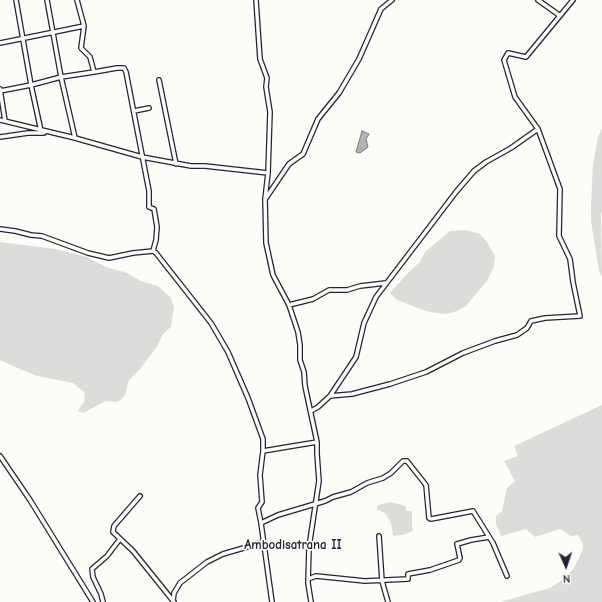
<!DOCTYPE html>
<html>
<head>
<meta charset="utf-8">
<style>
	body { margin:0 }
	#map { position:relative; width:602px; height:602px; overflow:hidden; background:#fdfcf7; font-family:"Comic Neue",sans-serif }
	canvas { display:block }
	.north { position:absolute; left:546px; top:546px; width:40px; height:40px; -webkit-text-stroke:3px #fdfcf7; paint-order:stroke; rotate:177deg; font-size:11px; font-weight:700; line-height:16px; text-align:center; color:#22223b }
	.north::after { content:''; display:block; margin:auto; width:14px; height:18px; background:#22223b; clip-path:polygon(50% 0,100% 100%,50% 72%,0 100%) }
</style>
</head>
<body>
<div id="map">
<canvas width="602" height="602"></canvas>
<div class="north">N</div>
</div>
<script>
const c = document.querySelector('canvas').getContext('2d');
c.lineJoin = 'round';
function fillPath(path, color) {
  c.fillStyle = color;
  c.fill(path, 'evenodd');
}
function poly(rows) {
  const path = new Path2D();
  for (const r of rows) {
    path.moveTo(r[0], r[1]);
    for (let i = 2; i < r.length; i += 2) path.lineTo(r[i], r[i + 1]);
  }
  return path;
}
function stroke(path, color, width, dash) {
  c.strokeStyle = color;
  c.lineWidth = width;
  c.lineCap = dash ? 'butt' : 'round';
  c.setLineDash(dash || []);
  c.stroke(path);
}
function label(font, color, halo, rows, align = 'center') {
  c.font = font + ' "Comic Neue",sans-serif';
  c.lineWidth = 3.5;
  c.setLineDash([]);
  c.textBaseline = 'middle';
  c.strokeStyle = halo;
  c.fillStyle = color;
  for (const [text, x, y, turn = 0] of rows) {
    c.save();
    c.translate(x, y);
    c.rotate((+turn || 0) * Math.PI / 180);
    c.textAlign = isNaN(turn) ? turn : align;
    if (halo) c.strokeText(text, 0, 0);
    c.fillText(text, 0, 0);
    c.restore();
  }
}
fillPath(poly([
	[602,128,602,211,601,214,602,277,599,271,591,221,591,205,593,164,598,137],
	[466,230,480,234,487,242,495,256,494,266,487,281,466,306,457,311,446,314,436,313,426,311,397,300,390,293,408,273,420,262,425,252,450,231],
	[0,242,55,249,87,257,106,267,127,273,141,281,158,286,170,297,174,307,171,327,163,334,156,348,140,369,129,380,125,395,122,399,117,402,106,401,83,413,78,411,84,402,85,393,73,383,37,376,13,366,0,360],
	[602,405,602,602,500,602,550,588,562,580,574,568,583,549,583,544,578,535,571,536,560,529,535,537,526,529,501,536,496,524,496,516,502,511,507,488,515,481,504,461,518,456,514,446],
	[390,502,406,506,406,511,412,511,412,524,413,531,403,535,393,536,391,523,386,514,377,509,377,506,382,504]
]), '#dddcdb');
const water = poly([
	[362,131,369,134,366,139,368,147,360,153,356,152,362,131]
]);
fillPath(water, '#b2b2b7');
stroke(water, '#787885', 1);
const minor = poly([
	[16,0,31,85,41,131],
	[47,0,61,77,75,138],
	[77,0,84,26,81,48,90,57,94,72,117,68,124,68,126,72,149,191,149,207,154,209,157,227,156,240,153,251],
	[256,0,260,59,267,78,266,87,270,112,268,173,265,199,266,243,273,275,289,305,298,332,300,345,300,360,304,372,305,386,317,442,317,454,319,481,309,547,308,583,311,602],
	[538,0,559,15],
	[0,43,84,26],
	[159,80,176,164],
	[0,89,5,121],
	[0,91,31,85,61,77,94,72],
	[134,111,149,108],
	[0,120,75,138,142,157,191,166,205,166,268,173],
	[0,137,28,133,44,133],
	[266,198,289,164,303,154,318,119,339,93,359,59,381,9,392,0],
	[0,229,15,231,31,235,42,236,88,253,109,258,133,253,153,251,156,253,211,323,228,352,248,398,263,439,263,451],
	[289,305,313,299,329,290,347,290,360,286,386,283],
	[330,396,352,394,390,384,426,372,463,353,495,341,517,335,527,328,531,321,545,318,580,316,573,282,570,259,559,236,560,189,538,129,515,97,504,60,508,53,526,57,573,0],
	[311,411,318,407,330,396,356,357,364,323,376,297,456,192,474,171,486,162,511,148,538,129],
	[0,456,30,500,93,602],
	[140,496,114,526,113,532,133,551,174,602],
	[261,523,258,508,262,502,260,475,263,451,317,442],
	[379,536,382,581,388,602],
	[308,579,316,576,365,581,408,579,408,574,430,570,459,560,460,558,457,544,471,540,489,537],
	[173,601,174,593,180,583,207,562,223,554,264,542],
	[103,602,101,594,93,577,92,569,107,556,120,539],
	[272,602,261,523,278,515,325,501,333,497,351,492,367,483,383,478,391,473,403,461,407,461,426,485,429,518,431,519,473,511,493,543,507,576]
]);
stroke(minor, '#22223b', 6);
stroke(minor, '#fdfcf7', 3.5);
label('bold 13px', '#22223b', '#fdfcf7', [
	["Ambodisatrana II",293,545]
]);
</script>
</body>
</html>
